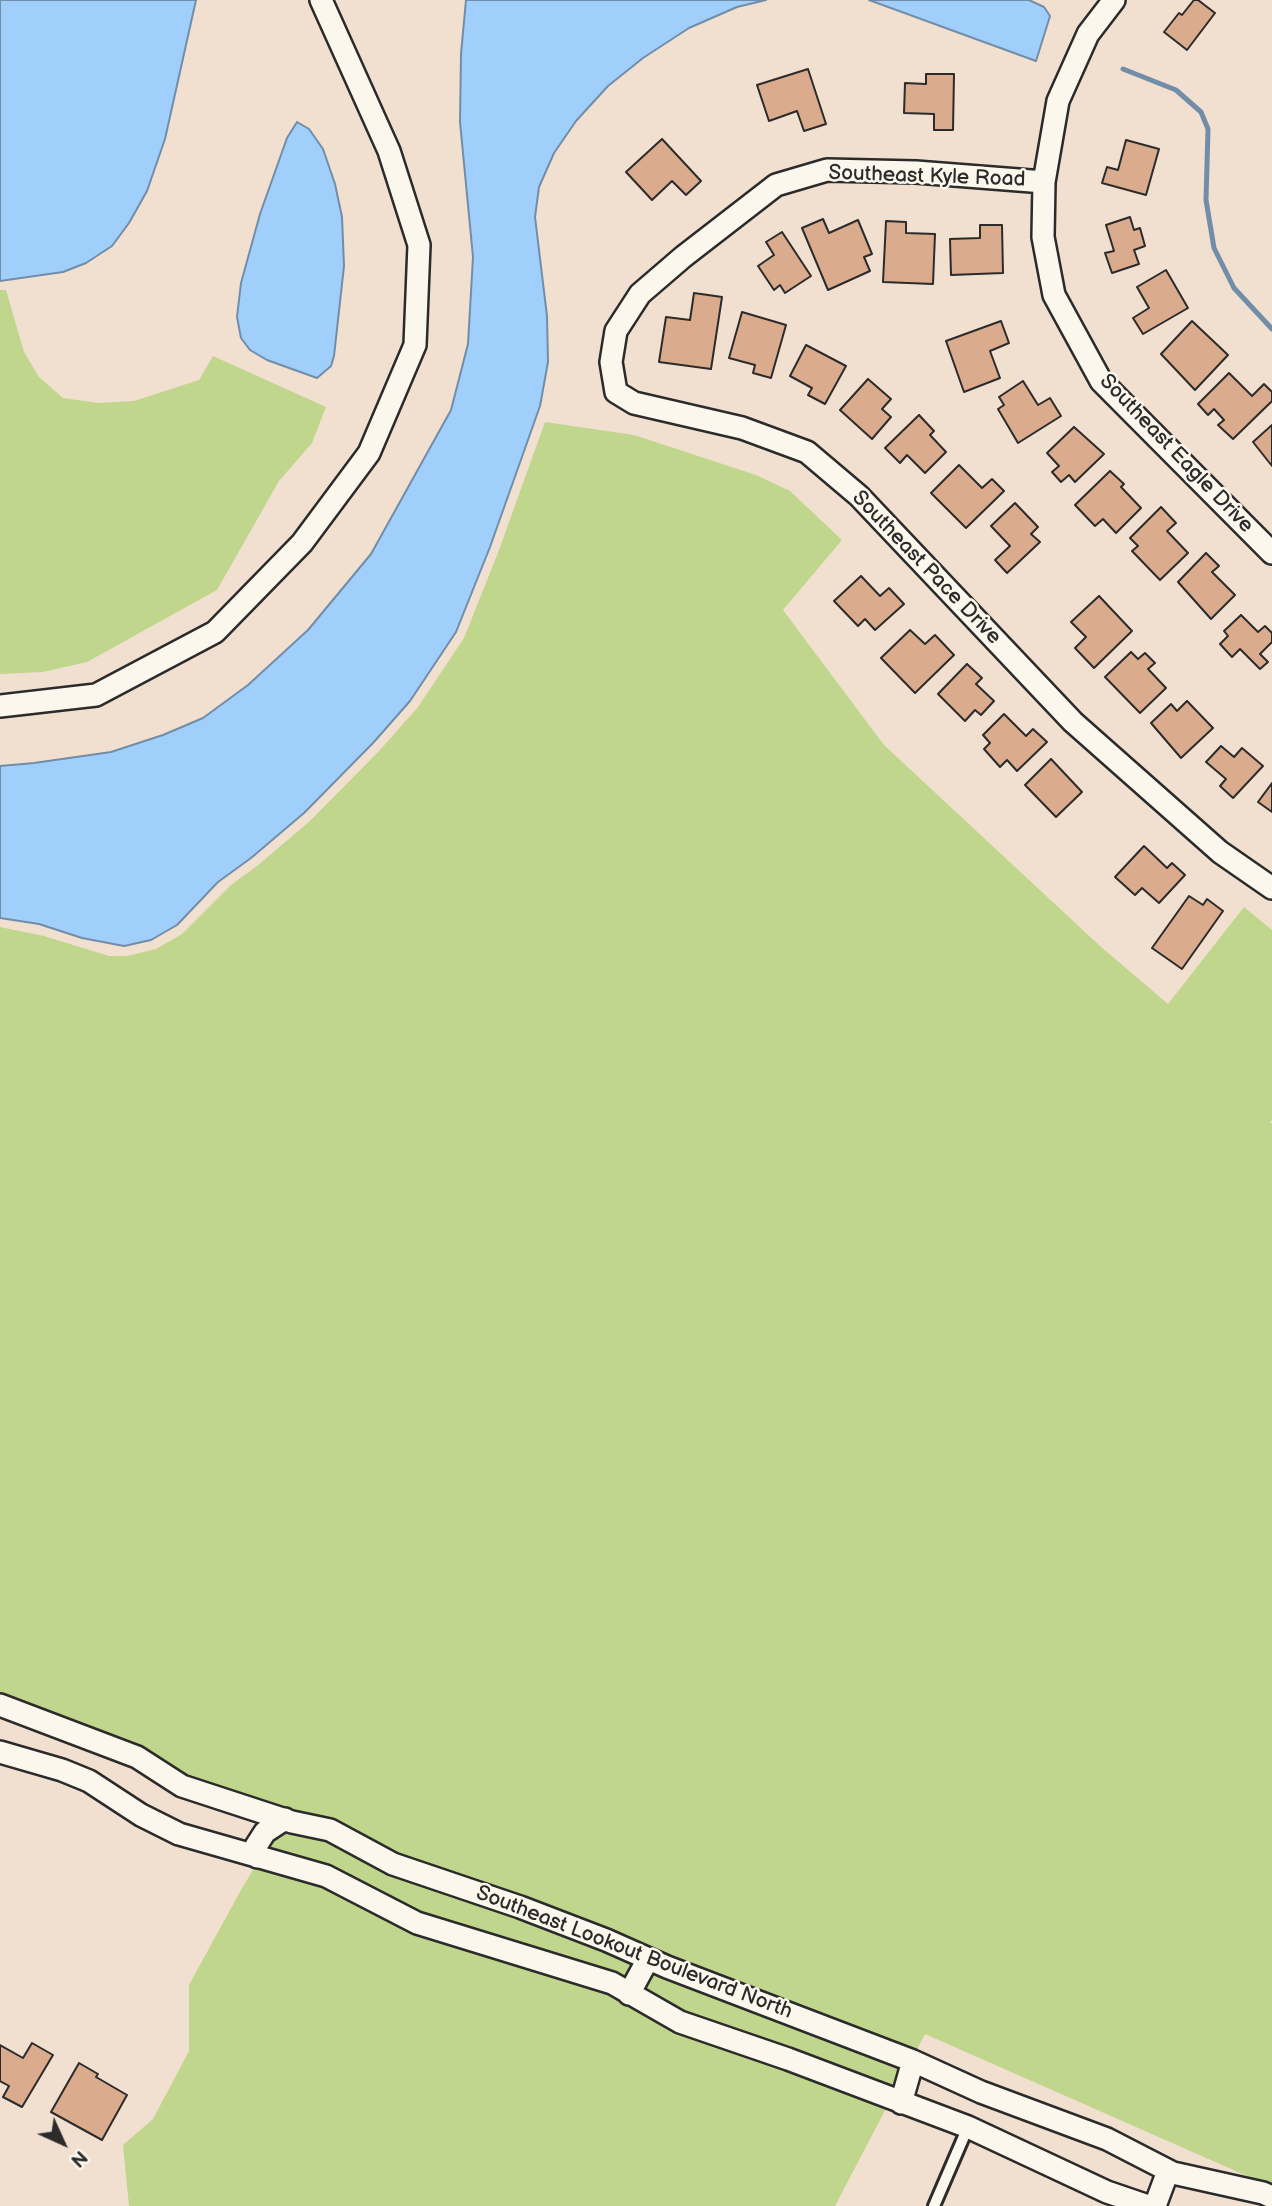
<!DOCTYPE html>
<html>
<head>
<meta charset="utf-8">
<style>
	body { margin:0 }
	#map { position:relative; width:1272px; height:2206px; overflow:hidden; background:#f1e0d0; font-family:"Balsamiq Sans",sans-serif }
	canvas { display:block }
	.north { position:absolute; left:28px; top:2108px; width:70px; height:70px; -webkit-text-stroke:5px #fbf7ec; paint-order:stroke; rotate:135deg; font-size:19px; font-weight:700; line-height:28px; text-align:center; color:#2b2b2b }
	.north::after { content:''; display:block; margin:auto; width:24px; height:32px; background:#2b2b2b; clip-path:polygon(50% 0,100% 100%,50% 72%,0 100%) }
</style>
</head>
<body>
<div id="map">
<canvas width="1272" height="2206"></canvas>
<div class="north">N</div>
</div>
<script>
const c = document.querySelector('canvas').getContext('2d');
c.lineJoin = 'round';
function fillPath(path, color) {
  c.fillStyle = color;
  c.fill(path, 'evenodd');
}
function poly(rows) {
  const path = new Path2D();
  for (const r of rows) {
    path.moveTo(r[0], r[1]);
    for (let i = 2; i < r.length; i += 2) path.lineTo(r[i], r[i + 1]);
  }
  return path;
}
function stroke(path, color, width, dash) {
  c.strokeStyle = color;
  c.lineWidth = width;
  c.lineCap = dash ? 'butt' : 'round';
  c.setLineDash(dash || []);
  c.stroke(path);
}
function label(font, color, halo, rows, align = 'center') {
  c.font = font + ' "Balsamiq Sans",sans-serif';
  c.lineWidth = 5;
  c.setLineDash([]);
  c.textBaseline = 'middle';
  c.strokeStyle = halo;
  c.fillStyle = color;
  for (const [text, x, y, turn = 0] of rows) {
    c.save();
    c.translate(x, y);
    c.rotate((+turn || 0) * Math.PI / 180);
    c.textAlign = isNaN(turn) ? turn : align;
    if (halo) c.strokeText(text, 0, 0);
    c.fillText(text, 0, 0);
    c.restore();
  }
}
fillPath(poly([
	[0,290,6,290,24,352,39,377,63,398,98,403,134,401,199,380,213,356,326,407,312,443,279,481,217,590,87,662,43,672,0,674],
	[545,422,634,435,756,475,790,491,842,540,783,610,884,745,1100,946,1168,1004,1244,907,1272,930,1272,1120,1270,1122,1272,1124,1272,2187,925,2034,835,2206,129,2206,123,2145,153,2119,189,2051,189,1985,241,1890,286,1815,0,1703,0,927,44,936,109,956,127,956,156,949,182,934,231,885,257,866,310,821,380,750,418,707,464,638,499,550]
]), '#c0d68c');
const water = poly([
	[0,0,196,0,165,139,147,191,129,223,112,246,86,263,63,272,0,281,0,0],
	[466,0,766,0,737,7,689,28,643,58,608,86,576,121,554,153,539,187,535,217,547,316,548,362,540,406,490,547,456,632,410,701,373,743,304,813,251,858,218,882,177,925,151,940,124,946,82,938,39,924,0,918,0,766,34,763,111,752,163,735,203,718,248,685,308,630,371,554,451,410,468,344,473,257,460,122,461,54,466,0],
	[869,0,1029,0,1044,7,1050,16,1036,61,869,0],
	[297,122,309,129,323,149,335,184,342,217,344,266,334,356,331,366,317,378,267,360,250,350,241,338,237,317,241,283,260,214,287,138,297,122]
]);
fillPath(water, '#a1cffc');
stroke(water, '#728da8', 2);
stroke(poly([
	[1123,69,1176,90,1201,112,1208,129,1206,200,1214,248,1234,288,1272,329]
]), '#728da8', 5);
const building = poly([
	[1194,0,1198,0,1215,13,1187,50,1164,32,1179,13,1182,15,1194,0],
	[808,69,826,124,804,131,797,111,769,121,757,85,808,69],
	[926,74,954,74,953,130,934,130,934,114,904,113,905,83,926,84,926,74],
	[662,139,701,181,686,195,672,181,652,200,626,172,662,139],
	[1126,140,1159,149,1146,195,1102,183,1107,167,1118,170,1126,140],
	[1130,217,1134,230,1140,228,1145,246,1134,250,1139,264,1112,273,1105,253,1114,251,1106,225,1130,217],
	[823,219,829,233,858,220,872,254,864,257,870,271,828,290,802,228,823,219],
	[886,221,906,222,906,233,935,234,933,284,883,282,886,221],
	[980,225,1002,225,1003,273,951,275,950,239,980,238,980,225],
	[782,232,811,276,785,293,780,285,774,290,758,266,774,255,766,242,782,232],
	[1166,270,1188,308,1143,334,1133,318,1149,308,1137,287,1166,270],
	[694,293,722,297,711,369,659,362,666,317,690,320,694,293],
	[742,312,786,325,771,378,753,373,755,365,729,358,742,312],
	[1001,321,1009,343,990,351,1000,378,964,392,946,341,1001,321],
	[1192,321,1228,355,1195,390,1161,354,1192,321],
	[806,345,846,366,825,404,808,395,812,388,790,376,806,345],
	[1229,373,1252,396,1264,384,1272,392,1272,401,1233,439,1218,425,1224,420,1214,409,1208,415,1198,404,1229,373],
	[868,379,891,399,882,409,891,417,872,439,840,410,868,379],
	[1023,381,1038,405,1050,398,1061,416,1018,443,998,409,1004,405,999,397,1023,381],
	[919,415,934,431,930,435,946,452,925,473,907,455,900,463,885,448,919,415],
	[1272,425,1272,466,1253,442,1272,425],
	[1074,427,1104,454,1075,482,1069,475,1061,482,1052,472,1059,466,1047,453,1074,427],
	[959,465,982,488,992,479,1004,491,966,528,931,493,959,465],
	[1110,471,1124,484,1121,487,1141,508,1116,533,1103,519,1095,526,1075,505,1110,471],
	[1015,503,1038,527,1031,534,1040,542,1007,573,995,560,1010,546,991,526,1015,503],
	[1161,507,1176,523,1167,531,1188,553,1160,580,1132,551,1138,546,1130,538,1161,507],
	[1206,553,1219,566,1212,572,1235,595,1211,619,1178,582,1206,553],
	[861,576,880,596,889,588,904,604,875,630,865,619,858,626,834,601,861,576],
	[1099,596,1132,631,1094,668,1075,648,1086,637,1071,622,1099,596],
	[1241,615,1258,632,1265,626,1272,633,1272,642,1260,654,1268,662,1260,669,1240,649,1232,657,1220,644,1228,636,1224,631,1241,615],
	[910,630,925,644,935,635,954,655,915,693,881,658,910,630],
	[1131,652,1138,659,1145,653,1155,663,1148,669,1166,688,1140,713,1105,677,1131,652],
	[967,664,982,678,976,684,994,701,981,715,975,710,965,721,938,694,967,664],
	[1187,701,1213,728,1181,758,1151,723,1171,704,1177,711,1187,701],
	[1004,714,1026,736,1033,729,1047,742,1017,771,1007,760,1000,767,984,749,990,743,983,735,1004,714],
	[1221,746,1234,757,1242,748,1263,766,1233,798,1220,786,1226,779,1206,762,1221,746],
	[1051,759,1082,792,1056,817,1025,785,1051,759],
	[1272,783,1272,812,1258,802,1272,783],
	[1144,846,1167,868,1172,863,1185,875,1159,903,1142,888,1135,895,1115,877,1144,846],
	[1189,896,1203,905,1207,899,1223,911,1182,969,1152,948,1189,896],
	[32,2043,53,2055,22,2107,3,2097,9,2086,0,2081,0,2045,23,2058,32,2043],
	[79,2063,98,2074,96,2077,127,2095,102,2140,51,2112,79,2063]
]);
fillPath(building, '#dbab8d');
stroke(building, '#2b2b2b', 2);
const lane = poly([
	[934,2206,968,2127]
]);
const street = poly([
	[1114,0,1088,34,1058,101,1044,182,1043,237,1054,295,1101,381,1272,553],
	[1044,182,916,172,827,170,776,185,683,257,640,294,616,331,611,362,616,392,634,403,742,428,807,452,859,496,1073,722,1220,852,1272,888],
	[0,706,96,695,215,632,302,543,369,453,415,345,419,245,389,151,321,0],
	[0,1705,137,1757,182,1786,292,1822,330,1830,393,1864,520,1907,606,1940,667,1967,913,2061,981,2092,1107,2139,1173,2173,1263,2193,1272,2197],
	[0,1752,62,1770,89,1781,141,1815,179,1834,326,1876,417,1923,612,1983,680,2022,788,2059,968,2127,1107,2192,1148,2206],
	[257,1857,256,1846,265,1832,285,1819],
	[629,1994,648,1959],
	[901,2103,913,2061],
	[1155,2206,1168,2171]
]);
stroke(lane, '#2b2b2b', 16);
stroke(street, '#2b2b2b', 26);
stroke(lane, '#fbf7ec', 10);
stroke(street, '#fbf7ec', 21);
label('21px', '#2b2b2b', '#fbf7ec', [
	["Southeast Kyle Road",927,177,2],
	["Southeast Eagle Drive",1176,454,46],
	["Southeast Pace Drive",926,568,46],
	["Southeast Lookout Boulevard North",634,1953,21]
]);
</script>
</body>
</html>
